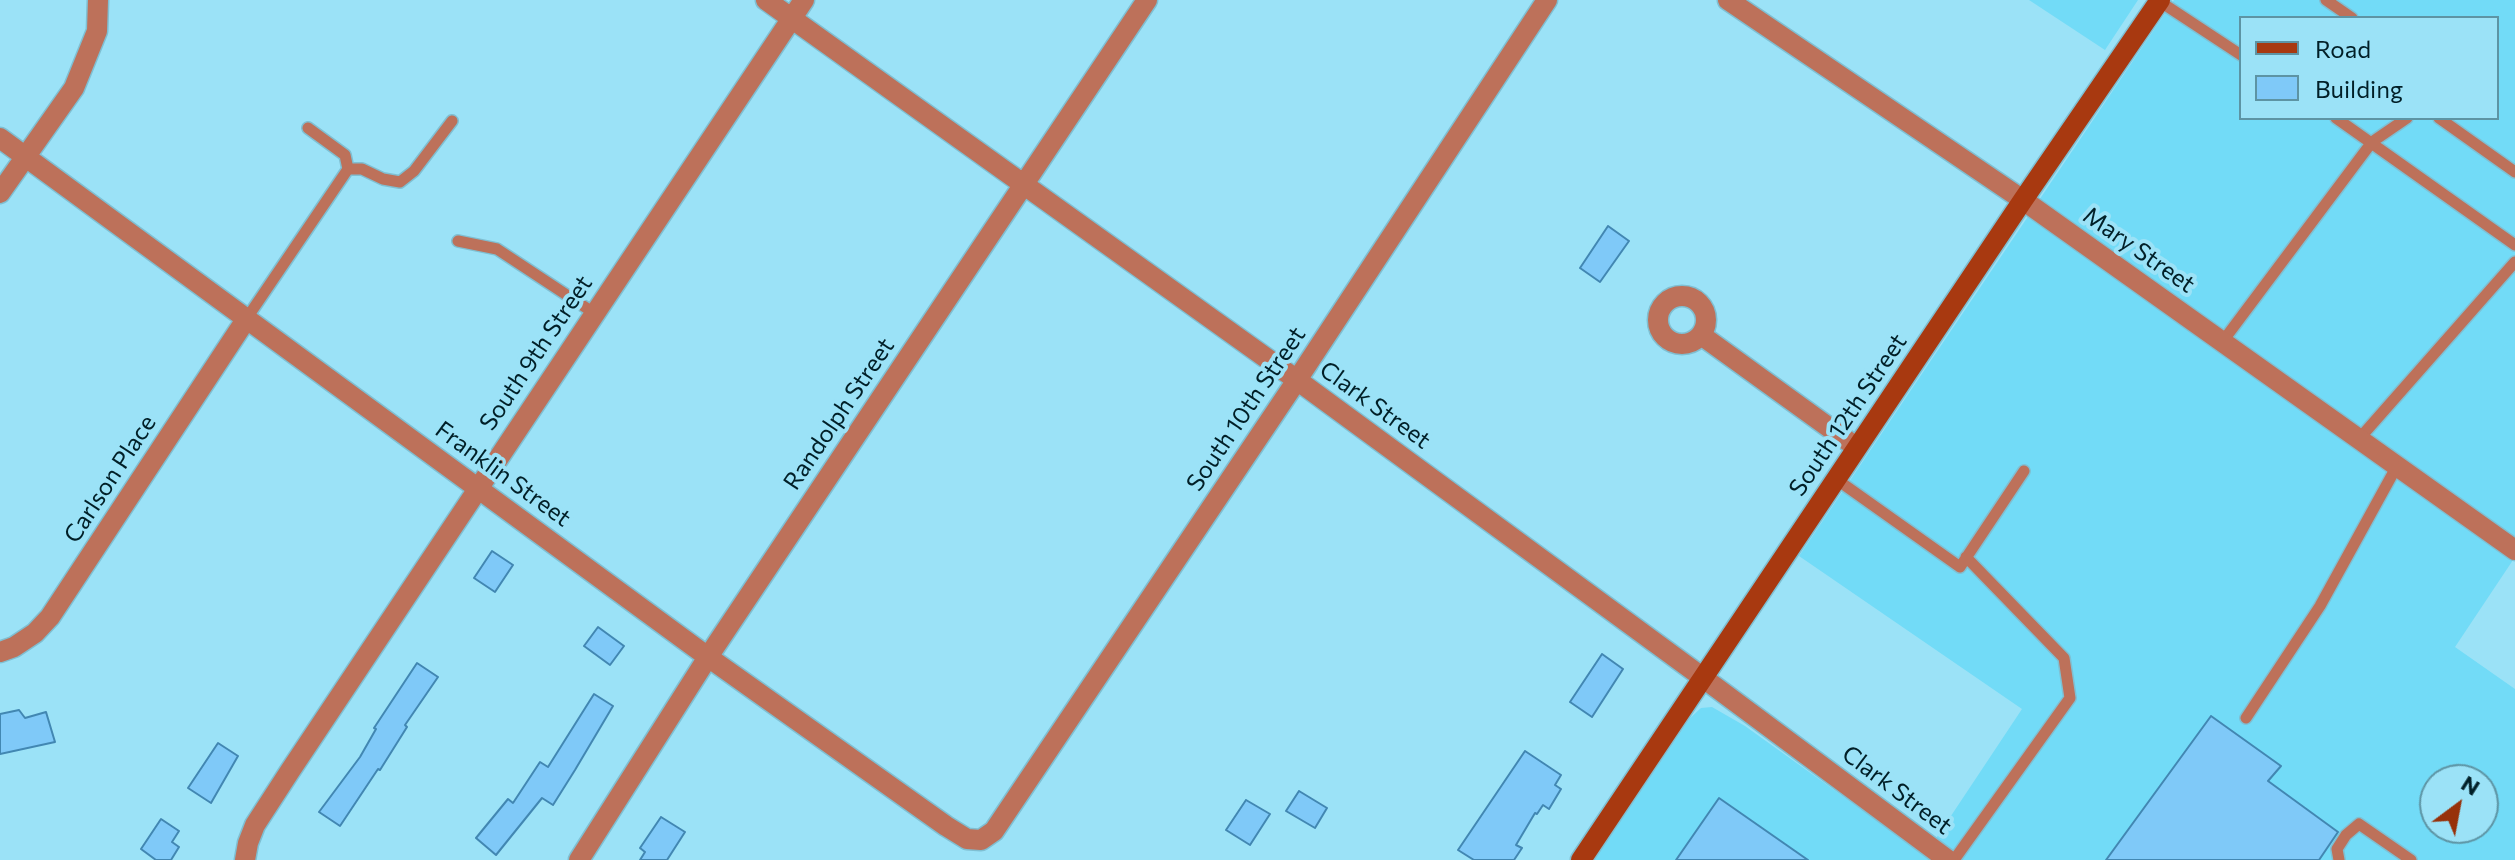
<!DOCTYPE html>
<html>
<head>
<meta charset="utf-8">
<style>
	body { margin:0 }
	#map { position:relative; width:2515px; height:860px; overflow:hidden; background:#9be2f7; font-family:Commissioner,sans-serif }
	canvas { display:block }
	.legend { position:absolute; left:2239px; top:16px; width:260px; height:104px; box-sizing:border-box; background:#9be2f7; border:2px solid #5d94a4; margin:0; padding:10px 14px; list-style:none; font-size:24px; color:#011f27 }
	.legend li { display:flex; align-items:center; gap:16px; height:40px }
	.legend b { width:40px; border:2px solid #5d94a4 }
	.north { position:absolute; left:2419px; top:764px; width:80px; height:80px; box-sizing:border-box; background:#9be2f7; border:2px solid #5d94a4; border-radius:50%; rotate:32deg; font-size:22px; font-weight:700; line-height:32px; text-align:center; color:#011f27 }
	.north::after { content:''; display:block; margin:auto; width:28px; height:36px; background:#97310a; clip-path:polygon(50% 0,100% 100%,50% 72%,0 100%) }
</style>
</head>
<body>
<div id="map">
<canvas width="2515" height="860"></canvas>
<ul class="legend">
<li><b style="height:10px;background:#a83910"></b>Road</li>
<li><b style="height:22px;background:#7fc9f8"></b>Building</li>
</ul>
<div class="north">N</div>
</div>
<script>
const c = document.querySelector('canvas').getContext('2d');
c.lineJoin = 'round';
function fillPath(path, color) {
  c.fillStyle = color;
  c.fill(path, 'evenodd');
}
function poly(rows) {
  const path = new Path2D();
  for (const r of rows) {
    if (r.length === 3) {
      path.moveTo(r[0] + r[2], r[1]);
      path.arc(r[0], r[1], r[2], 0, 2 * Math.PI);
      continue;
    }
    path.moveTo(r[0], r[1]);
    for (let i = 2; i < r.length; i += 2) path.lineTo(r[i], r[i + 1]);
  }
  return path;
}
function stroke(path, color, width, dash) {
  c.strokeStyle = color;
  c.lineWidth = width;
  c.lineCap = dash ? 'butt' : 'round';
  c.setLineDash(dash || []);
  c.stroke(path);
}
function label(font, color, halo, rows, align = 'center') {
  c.font = font + ' Commissioner,sans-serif';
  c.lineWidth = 8;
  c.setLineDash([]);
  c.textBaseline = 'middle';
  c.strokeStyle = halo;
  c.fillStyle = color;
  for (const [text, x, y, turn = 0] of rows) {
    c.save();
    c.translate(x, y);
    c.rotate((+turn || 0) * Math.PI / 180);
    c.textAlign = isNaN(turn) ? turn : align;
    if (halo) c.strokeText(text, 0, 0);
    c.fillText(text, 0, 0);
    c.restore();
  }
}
fillPath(poly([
	[2029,0,2138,0,2105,50],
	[2174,0,2515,0,2515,557,2455,647,2515,689,2515,860,1594,860,1690,718,1701,708,1712,707,1745,726,1925,855,2022,709,1799,556],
	[2241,18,2497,18,2497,118,2241,118],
	[2435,780,2483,780,2483,828,2435,828]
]), '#72dbf7');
const building = poly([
	[1608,226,1629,241,1600,282,1580,268,1608,226],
	[492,551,513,565,495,592,474,578,492,551],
	[598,627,624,646,610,665,584,646,598,627],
	[1602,654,1623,669,1592,717,1570,702,1602,654],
	[417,663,438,677,405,725,407,727,380,770,378,769,340,826,319,812,360,757,376,729,374,728,417,663],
	[594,694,613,706,575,770,553,805,542,798,496,855,476,838,508,799,513,803,540,762,548,767,594,694],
	[19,710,25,718,46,712,55,742,0,754,0,714,19,710],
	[2211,716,2281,766,2268,781,2338,832,2319,860,2106,860,2211,716],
	[218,743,238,756,211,803,188,788,218,743],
	[1525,751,1561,775,1555,785,1561,789,1549,809,1543,805,1537,814,1535,813,1516,845,1522,848,1514,860,1474,860,1458,850,1525,751],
	[1299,791,1327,808,1315,828,1286,811,1299,791],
	[1719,798,1808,860,1676,860,1719,798],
	[1246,800,1270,814,1250,845,1226,830,1246,800],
	[661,817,685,832,667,860,640,860,645,852,640,848,661,817],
	[161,819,179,831,172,842,179,847,171,860,156,860,141,849,161,819]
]);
fillPath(building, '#7fc9f8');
stroke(building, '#4287b2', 2);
const lane = poly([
	[2326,0,2352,18],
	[2159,1,2241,55],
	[2336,118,2515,245],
	[2439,118,2515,172],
	[308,128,345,155,348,169],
	[458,241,497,249,594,313],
	[247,318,348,169,362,169,383,179,400,182,414,171,452,121],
	[2223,341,2372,142,2407,118],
	[2359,439,2515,262],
	[1836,479,1960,567,2024,471],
	[2246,718,2320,606,2397,466],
	[1954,860,2070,698,2064,658,1966,557],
	[2339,860,2337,849,2346,835,2359,824,2411,860]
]);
const street = poly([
	[766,0,1297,380,1702,677,1948,860],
	[1728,0,2023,200,2515,550],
	[0,138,708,657,946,826,967,839,981,840,994,831,1297,380,1547,0],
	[0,193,74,88,97,31,98,0],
	[1682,320,24],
	[1701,335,1856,447],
	[0,652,14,647,35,633,50,617,247,318],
	[245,860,248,843,255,825,290,771,804,0],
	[579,860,708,657,1147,0]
]);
const secondary = poly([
	[1581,860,2023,200,2160,0]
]);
stroke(lane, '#7fbfd2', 14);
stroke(street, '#7fbfd2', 23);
stroke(secondary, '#7fbfd2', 23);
stroke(lane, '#bd715a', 11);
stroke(street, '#bd715a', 20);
stroke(secondary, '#a83910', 20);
label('24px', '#011f27', '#9be2f7', [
	["Mary Street",2139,250,35],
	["South 9th Street",536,353,-56],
	["Clark Street",1375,405,36],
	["South 10th Street",1246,409,-56],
	["Randolph Street",839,414,-56],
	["South 12th Street",1848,415,-56],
	["Franklin Street",503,474,36],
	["Carlson Place",110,479,-57],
	["Clark Street",1897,790,37]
]);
</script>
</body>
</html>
